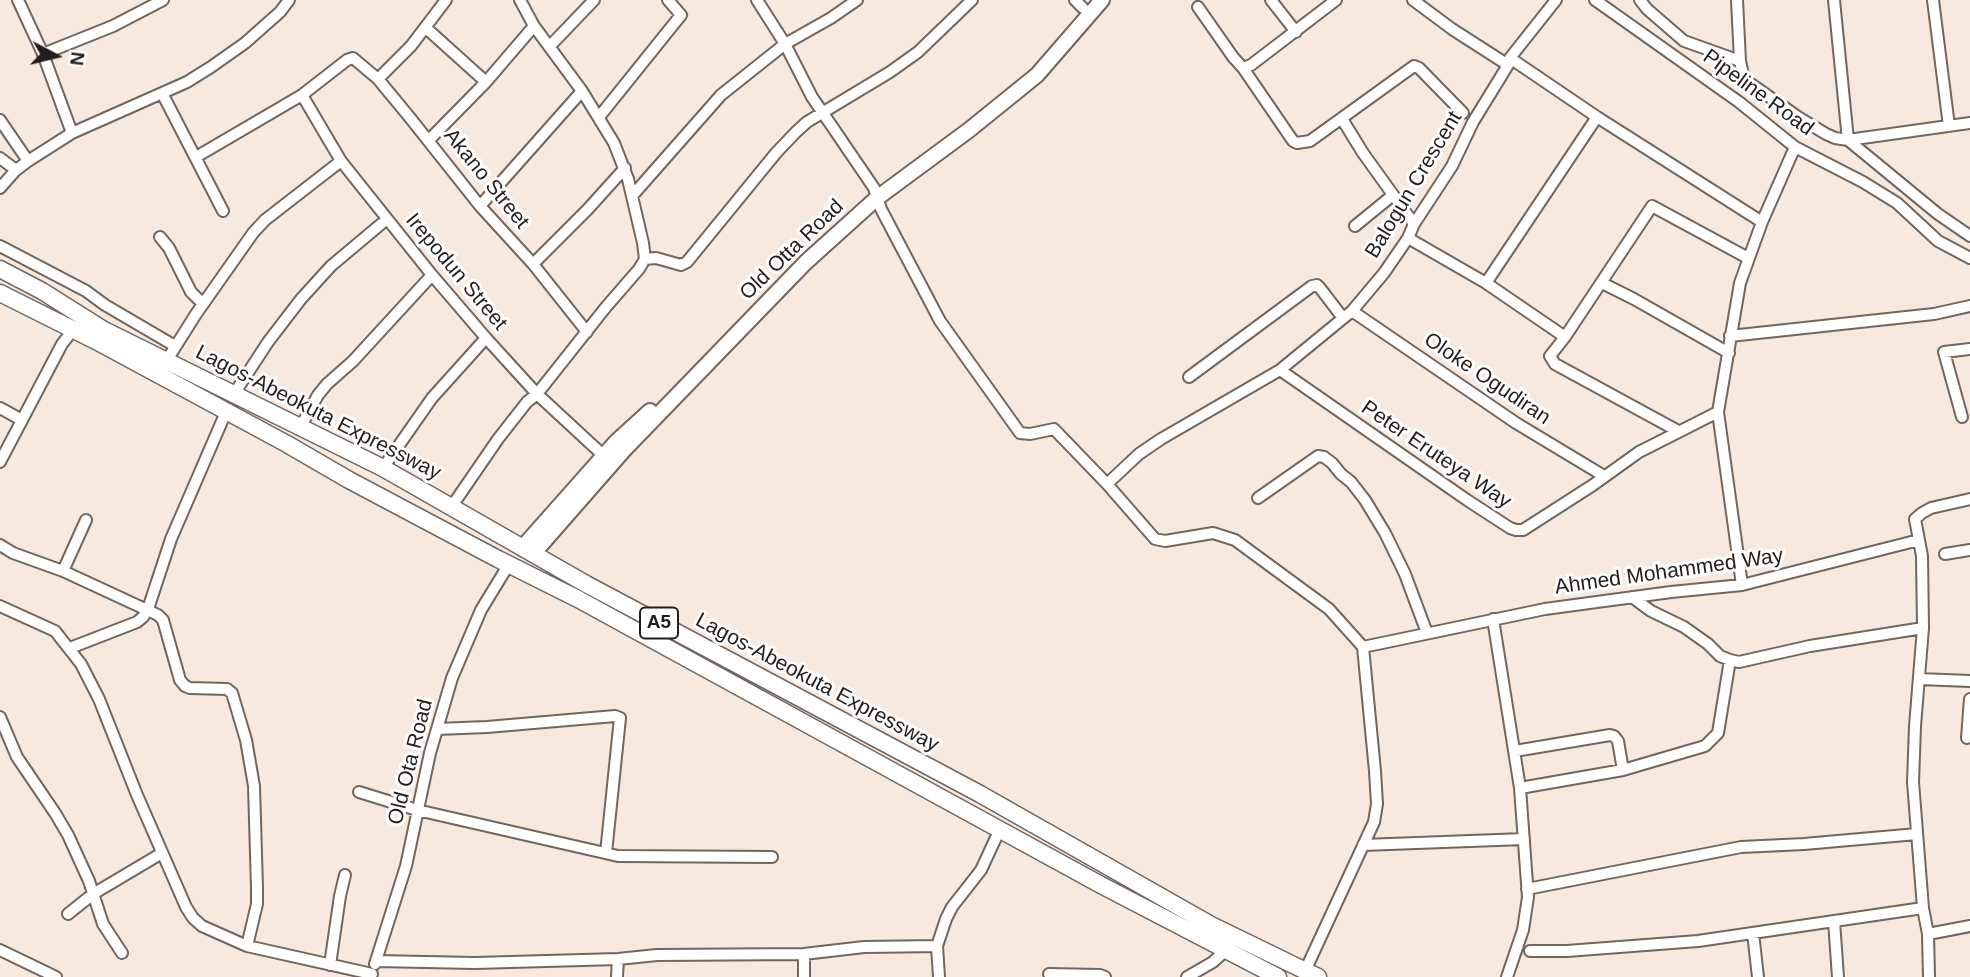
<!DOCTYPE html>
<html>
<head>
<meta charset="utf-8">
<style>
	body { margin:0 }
	#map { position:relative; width:1970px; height:977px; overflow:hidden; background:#f8e9df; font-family:Helvetica,sans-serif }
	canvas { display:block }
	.north { position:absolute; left:21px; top:21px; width:70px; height:70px; -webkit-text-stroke:5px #fff; paint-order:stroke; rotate:97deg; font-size:19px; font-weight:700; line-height:28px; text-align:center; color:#231e1b }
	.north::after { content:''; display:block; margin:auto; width:24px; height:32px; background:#231e1b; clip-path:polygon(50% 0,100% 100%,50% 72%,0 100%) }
</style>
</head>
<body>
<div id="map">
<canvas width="1970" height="977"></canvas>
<div class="north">N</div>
</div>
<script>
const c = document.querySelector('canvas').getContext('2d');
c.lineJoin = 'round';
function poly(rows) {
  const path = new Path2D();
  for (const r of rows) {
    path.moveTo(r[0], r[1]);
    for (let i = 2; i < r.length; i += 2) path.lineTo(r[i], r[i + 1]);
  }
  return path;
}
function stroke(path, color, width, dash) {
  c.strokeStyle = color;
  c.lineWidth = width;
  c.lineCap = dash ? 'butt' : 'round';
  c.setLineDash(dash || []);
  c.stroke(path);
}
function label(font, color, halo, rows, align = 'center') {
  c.font = font + ' Helvetica,sans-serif';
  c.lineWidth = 6;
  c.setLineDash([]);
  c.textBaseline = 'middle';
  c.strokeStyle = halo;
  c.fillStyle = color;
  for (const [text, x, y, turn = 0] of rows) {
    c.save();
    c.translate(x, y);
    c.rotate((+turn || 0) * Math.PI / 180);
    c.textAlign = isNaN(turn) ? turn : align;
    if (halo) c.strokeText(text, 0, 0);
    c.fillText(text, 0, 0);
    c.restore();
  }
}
const minor = poly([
	[18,0,43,54,72,133],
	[757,0,785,44,812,97,874,188,881,209,940,321,1020,433,1030,434,1054,429,1107,484,1155,539,1165,541,1213,533,1235,540,1329,609,1363,647],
	[1075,0,1083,8],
	[1271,0,1296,32],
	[1413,0,1452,29,1508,65],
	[1595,0,1739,102,1795,147,1863,182,1897,203,1938,241,1970,258],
	[1640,0,1647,9,1684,41,1740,61],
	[1737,0,1740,61,1744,79,1798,117,1826,134,1835,138,1848,140,1970,123],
	[1834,0,1848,140],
	[1933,0,1949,126],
	[1198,7,1233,57,1243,68,1251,65,1336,0],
	[426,28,486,82],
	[550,46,594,0],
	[43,54,113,26,163,0],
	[1510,58,1597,117,1762,222],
	[1243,68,1293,141,1297,143,1310,141,1414,66,1419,68,1463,113],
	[378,79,411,46,446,0],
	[162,93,223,211],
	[302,95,341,161,432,275,486,338,537,394,604,456],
	[599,117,681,15,668,0],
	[1342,119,1363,153,1414,224],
	[0,120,28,161],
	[429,140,486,82,534,26],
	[1848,140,1938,214,1970,236],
	[196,157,302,95,347,60,353,58,378,79,411,119,480,206,533,264,587,332],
	[0,158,16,170],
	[0,188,15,171,28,161,72,133,187,82,211,67,245,43,280,12,289,0],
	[632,196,721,95,785,44,831,18,857,0],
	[480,206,582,91],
	[1355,226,1393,195],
	[160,237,169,248,191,292,198,299,204,303],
	[1408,238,1486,283,1565,337],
	[0,246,86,291,105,305,175,346],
	[645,259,656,258,681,265,687,262,776,153,796,132,807,122,890,72,918,52,972,0],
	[533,264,588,209,625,168],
	[1486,283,1597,117],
	[1602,283,1634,299,1729,353],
	[1352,311,1516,423,1604,476],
	[1730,336,1934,314,1970,306],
	[167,360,196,314,253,233,265,220,341,161],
	[1280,370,1467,500,1510,528,1516,530,1523,530,1593,485,1639,452,1718,412],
	[1189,377,1312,286,1317,285,1320,288,1343,318],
	[234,394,268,342,301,299,331,266,387,219],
	[0,408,22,420],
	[1962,417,1944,352,1970,349],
	[300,428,318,395,327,384,353,361,432,275],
	[1678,431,1555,364,1550,356,1565,337,1652,206,1748,258],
	[0,462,62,344,73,330],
	[383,468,432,398,486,338],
	[1107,484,1139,454,1161,439,1280,370,1352,311,1384,273,1408,238,1414,224,1452,166,1473,122,1508,65,1510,58,1556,0],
	[1258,498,1318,456,1324,457,1332,463,1341,474,1351,482,1365,500,1385,533,1405,574,1427,633],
	[452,506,498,439,527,402,537,394,606,307,639,269,645,259,643,243,628,179,614,143,582,91,534,26,520,0],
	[0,545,13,553,63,571,158,615,163,620,180,680,185,686,190,688,227,689,232,693,246,740,254,786,257,888,257,904,247,946],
	[1945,554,1970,550],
	[63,571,86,520],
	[1742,585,1718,412,1740,283,1762,222,1795,147],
	[1632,597,1651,611,1684,627,1708,644,1720,656,1730,660,1739,662,1810,646,1923,628],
	[0,606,55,631,81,664,99,699,137,795,186,907,193,918,202,926,247,946,372,974],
	[1493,619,1520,788,1528,897,1523,930,1507,977],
	[1363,647,1545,609,1671,592,1742,585,1919,540],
	[70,648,137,622,143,617,148,609,171,539,226,412],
	[1919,679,1970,681],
	[0,717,17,757,55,813,68,835,89,881,103,924,122,953],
	[437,729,487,727,615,716,620,718,606,853],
	[1967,738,1970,699],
	[1515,751,1610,735,1614,736,1618,741,1623,770],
	[1520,788,1623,770,1705,746,1718,733,1730,660],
	[359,792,417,810,618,856,772,857],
	[1363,845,1524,839],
	[1527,889,1741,847,1804,844,1917,834],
	[68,914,93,894,162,853],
	[1834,921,1838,977],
	[1753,933,1758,977],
	[1928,934,1970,926],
	[0,950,56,977],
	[1530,951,1567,951,1698,941,1923,908],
	[804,954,804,977],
	[376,961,475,963,618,959,657,955,804,954,864,947,937,946],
	[375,964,406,866,430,753,452,678,481,610,509,564],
	[330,965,340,896,345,875],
	[1305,971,1374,822,1377,804,1375,771,1363,647],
	[1049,974,1100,975,1105,977],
	[617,977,618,959],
	[939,977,937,946,946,919,952,907,981,870,1000,829],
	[1187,977,1213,962,1226,950],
	[1929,977,1928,934,1923,908,1913,782,1915,726,1923,628,1922,556,1915,519,1922,513,1931,508,1970,499]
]);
const major = poly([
	[522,548,616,442,650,411],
	[533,554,624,450,806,262,877,198,969,130,1037,75,1102,0]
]);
const highway = poly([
	[0,269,42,291,104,330,383,468,586,584,980,794,1211,925,1318,977],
	[0,293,96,341,287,444,349,480,498,559,578,599,1101,885,1278,977]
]);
stroke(minor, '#72665e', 14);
stroke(major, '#72665e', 18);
stroke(highway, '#72665e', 19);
stroke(minor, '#fff', 10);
stroke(major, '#fff', 14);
stroke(highway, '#fff', 16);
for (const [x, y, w] of [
	[659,623,38]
]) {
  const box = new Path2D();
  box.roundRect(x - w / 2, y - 15.5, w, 31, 5);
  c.fillStyle = '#fff';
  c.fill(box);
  stroke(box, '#231e1b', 2);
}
label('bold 19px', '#231e1b', null, [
	["A5",659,623]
]);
label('21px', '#231e1b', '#fff', [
	["Pipeline Road",1758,93,36],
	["Akano Street",486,179,51],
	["Balogun Crescent",1414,185,-59],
	["Old Otta Road",792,250,-44],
	["Irepodun Street",456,272,50],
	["Oloke Ogudiran",1487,379,34],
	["Lagos-Abeokuta Expressway",318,413,27],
	["Peter Eruteya Way",1436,455,34],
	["Ahmed Mohammed Way",1669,572,-8],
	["Lagos-Abeokuta Expressway",817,683,28],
	["Old Ota Road",411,762,-76]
]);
</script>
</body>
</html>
